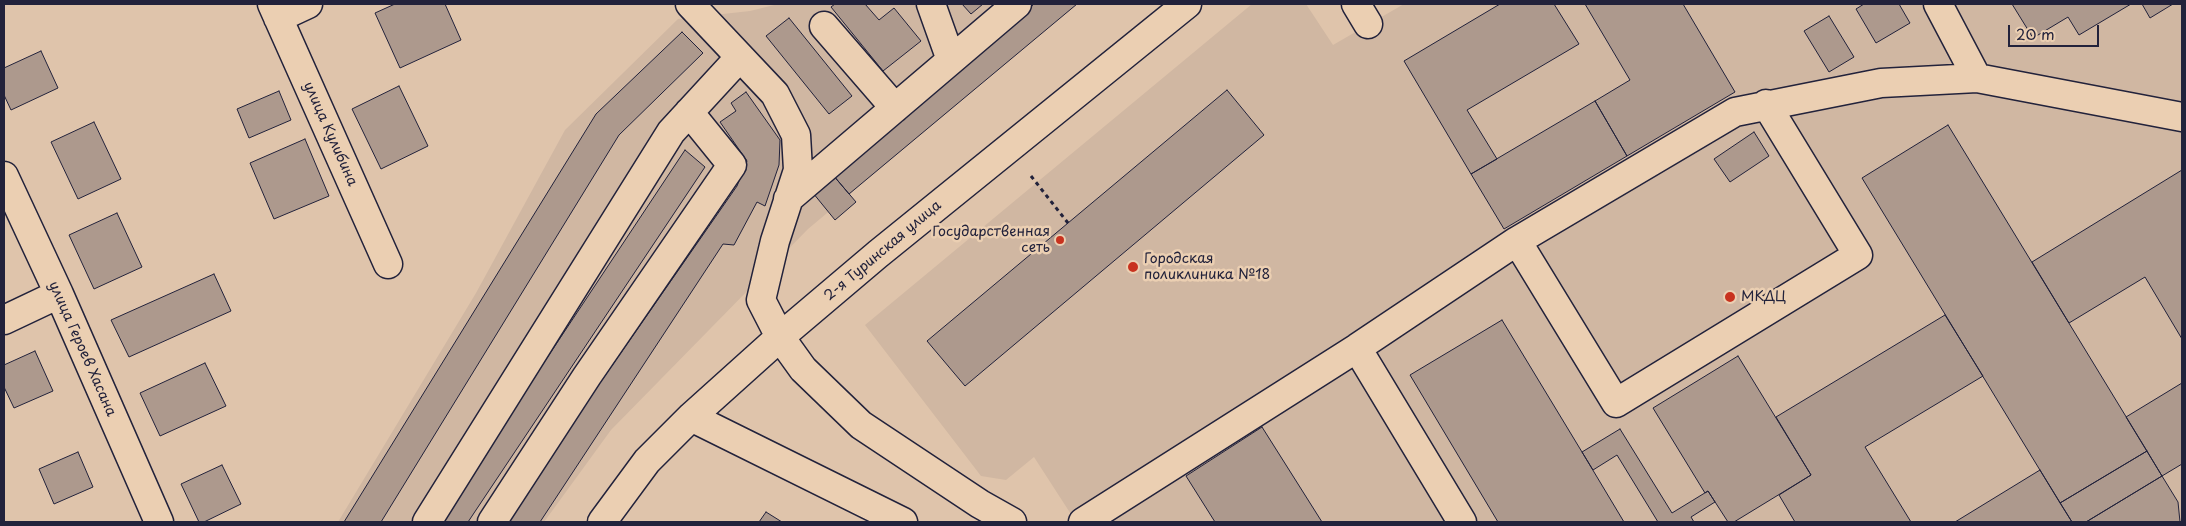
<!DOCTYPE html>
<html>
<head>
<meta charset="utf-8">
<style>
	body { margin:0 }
	#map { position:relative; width:2186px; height:526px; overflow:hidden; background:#dfc4ab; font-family:"Playpen Sans",sans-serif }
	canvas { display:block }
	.frame { position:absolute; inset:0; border:5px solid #22223b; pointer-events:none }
	.scale { position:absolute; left:2008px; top:25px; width:91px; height:22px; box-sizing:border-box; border:2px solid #22223b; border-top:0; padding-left:6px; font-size:15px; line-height:18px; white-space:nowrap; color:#22223b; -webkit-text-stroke:4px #ebcfb2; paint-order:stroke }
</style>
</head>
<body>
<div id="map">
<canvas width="2186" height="526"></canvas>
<div class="frame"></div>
<div class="scale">20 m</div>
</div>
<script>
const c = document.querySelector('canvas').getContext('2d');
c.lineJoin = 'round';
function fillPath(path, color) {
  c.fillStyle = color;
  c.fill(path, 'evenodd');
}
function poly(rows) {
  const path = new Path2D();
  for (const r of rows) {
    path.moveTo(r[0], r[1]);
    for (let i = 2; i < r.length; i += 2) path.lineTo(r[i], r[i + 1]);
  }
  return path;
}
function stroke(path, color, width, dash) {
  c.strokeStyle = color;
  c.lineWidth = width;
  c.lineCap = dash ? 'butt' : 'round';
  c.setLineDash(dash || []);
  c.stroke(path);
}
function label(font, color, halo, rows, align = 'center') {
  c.font = font + ' "Playpen Sans",sans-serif';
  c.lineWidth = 5;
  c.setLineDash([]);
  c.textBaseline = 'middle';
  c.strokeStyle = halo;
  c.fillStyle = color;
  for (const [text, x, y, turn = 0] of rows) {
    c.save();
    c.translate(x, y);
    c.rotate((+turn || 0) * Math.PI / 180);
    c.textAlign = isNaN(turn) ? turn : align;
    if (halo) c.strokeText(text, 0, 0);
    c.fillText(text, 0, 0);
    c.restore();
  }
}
fillPath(poly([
	[778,4,1077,4,808,229,611,430,544,522,338,522,476,293,565,130,678,19,750,11],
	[1252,4,1306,4,1333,45,1404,4,2182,4,2182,522,1076,522,1034,457,1006,480,981,476,865,325]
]), '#d0b7a2');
const building = poly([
	[395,4,445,4,461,40,400,68,375,13,395,4],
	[835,4,865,4,879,20,894,8,921,41,883,71,831,7,835,4],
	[962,4,983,4,971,14,962,4],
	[1034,4,1077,4,849,194,833,175,1034,4],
	[1500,4,1554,4,1579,44,1467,110,1497,159,1471,174,1404,61,1500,4],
	[1585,4,1683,4,1735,92,1627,156,1595,101,1630,80,1585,4],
	[1864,4,1899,4,1910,23,1876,43,1856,9,1864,4],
	[2012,4,2131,4,2079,35,2068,17,2033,38,2012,4],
	[2142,4,2173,4,2150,18,2142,4],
	[1829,16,1854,57,1829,72,1804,31,1829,16],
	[789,18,852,96,829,114,766,36,789,18],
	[682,32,703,53,619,135,381,522,344,522,596,114,682,32],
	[41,51,58,88,11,110,4,95,4,68,41,51],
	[399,86,428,146,381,169,352,109,399,86],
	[1227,90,1264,135,965,386,927,341,1227,90],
	[279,91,291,120,249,138,237,109,279,91],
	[746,92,780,140,779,165,765,206,757,202,734,245,723,244,540,522,503,522,737,186,747,161,720,122,736,111,731,103,746,92],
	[1595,101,1627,156,1504,229,1471,174,1595,101],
	[94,122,121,179,78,199,51,142,94,122],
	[1948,125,2147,451,2060,503,1862,178,1948,125],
	[1754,132,1769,156,1730,182,1714,159,1754,132],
	[305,139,329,196,274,219,250,163,305,139],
	[685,150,705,167,468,522,438,522,685,150],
	[2182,170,2182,339,2145,277,2069,323,2032,262,2182,170],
	[833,175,856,202,835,220,813,193,833,175],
	[117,213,142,267,94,289,69,235,117,213],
	[214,274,231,311,129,357,111,320,214,274],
	[1945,315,1983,376,1865,447,1911,522,1795,522,1779,495,1811,475,1776,417,1945,315],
	[1502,320,1582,452,1624,522,1498,522,1410,375,1502,320],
	[35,351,53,391,14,408,4,387,4,365,35,351],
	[1738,356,1811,475,1734,522,1728,522,1708,491,1705,493,1653,408,1738,356],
	[205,363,226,406,160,436,140,393,205,363],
	[2182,383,2182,464,2162,476,2126,417,2182,383],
	[1262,427,1322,522,1215,522,1186,476,1262,427],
	[1620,429,1672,513,1708,491,1715,502,1691,517,1694,522,1658,522,1617,455,1593,470,1582,452,1620,429],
	[2147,451,2162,476,2086,522,2072,522,2060,503,2147,451],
	[78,452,93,487,54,504,39,469,78,452],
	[222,465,241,504,204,522,199,522,181,484,222,465],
	[2040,470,2072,522,1955,522,2040,470],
	[2162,476,2178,502,2180,522,2086,522,2162,476],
	[766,512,782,522,759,522,766,512]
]);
fillPath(building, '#ad998d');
stroke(building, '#22223b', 1);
const minor = poly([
	[272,4,388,264],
	[690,4,775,94,796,135,798,170,775,241,761,300,780,337,803,369,861,425,980,504,1012,522],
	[931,4,951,60],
	[1356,4,1368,24],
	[1938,4,1977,78],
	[278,18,308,4],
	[824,26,895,108],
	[4,176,59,294,159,522],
	[788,199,1017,4],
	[1517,241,1616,403,1858,255,1766,104],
	[4,320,59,294],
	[1357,348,1462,522],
	[691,417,903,522],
	[427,522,671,132,740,57],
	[492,522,587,376,732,165,689,112],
	[602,522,647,461,691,417,780,337,878,254,1187,4],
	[1083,522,1357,348,1517,241,1735,112,1881,83,1977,78,2182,117]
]);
stroke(minor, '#22223b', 31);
stroke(poly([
	[1031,176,1068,223]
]), '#22223b', 3, [4, 4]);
stroke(minor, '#ebcfb2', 28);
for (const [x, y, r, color] of [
	[1060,240,5,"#c8321e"],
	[1133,267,6,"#c8321e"],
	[1730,297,6,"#c8321e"]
]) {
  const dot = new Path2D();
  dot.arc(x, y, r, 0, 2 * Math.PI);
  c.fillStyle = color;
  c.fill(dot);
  stroke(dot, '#ebcfb2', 2);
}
label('14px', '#22223b', '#ebcfb2', [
	["улица Кулибина",330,134,66],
	["2-я Туринская улица",883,251,-40],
	["улица Героев Хасана",82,349,66]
]);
label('14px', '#22223b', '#ebcfb2', [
	["Государственная",1050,232,"right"],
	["сеть",1050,248,"right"],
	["Городская",1144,259],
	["поликлиника №18",1144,275],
	["МКДЦ",1741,297]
], 'left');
</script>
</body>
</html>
